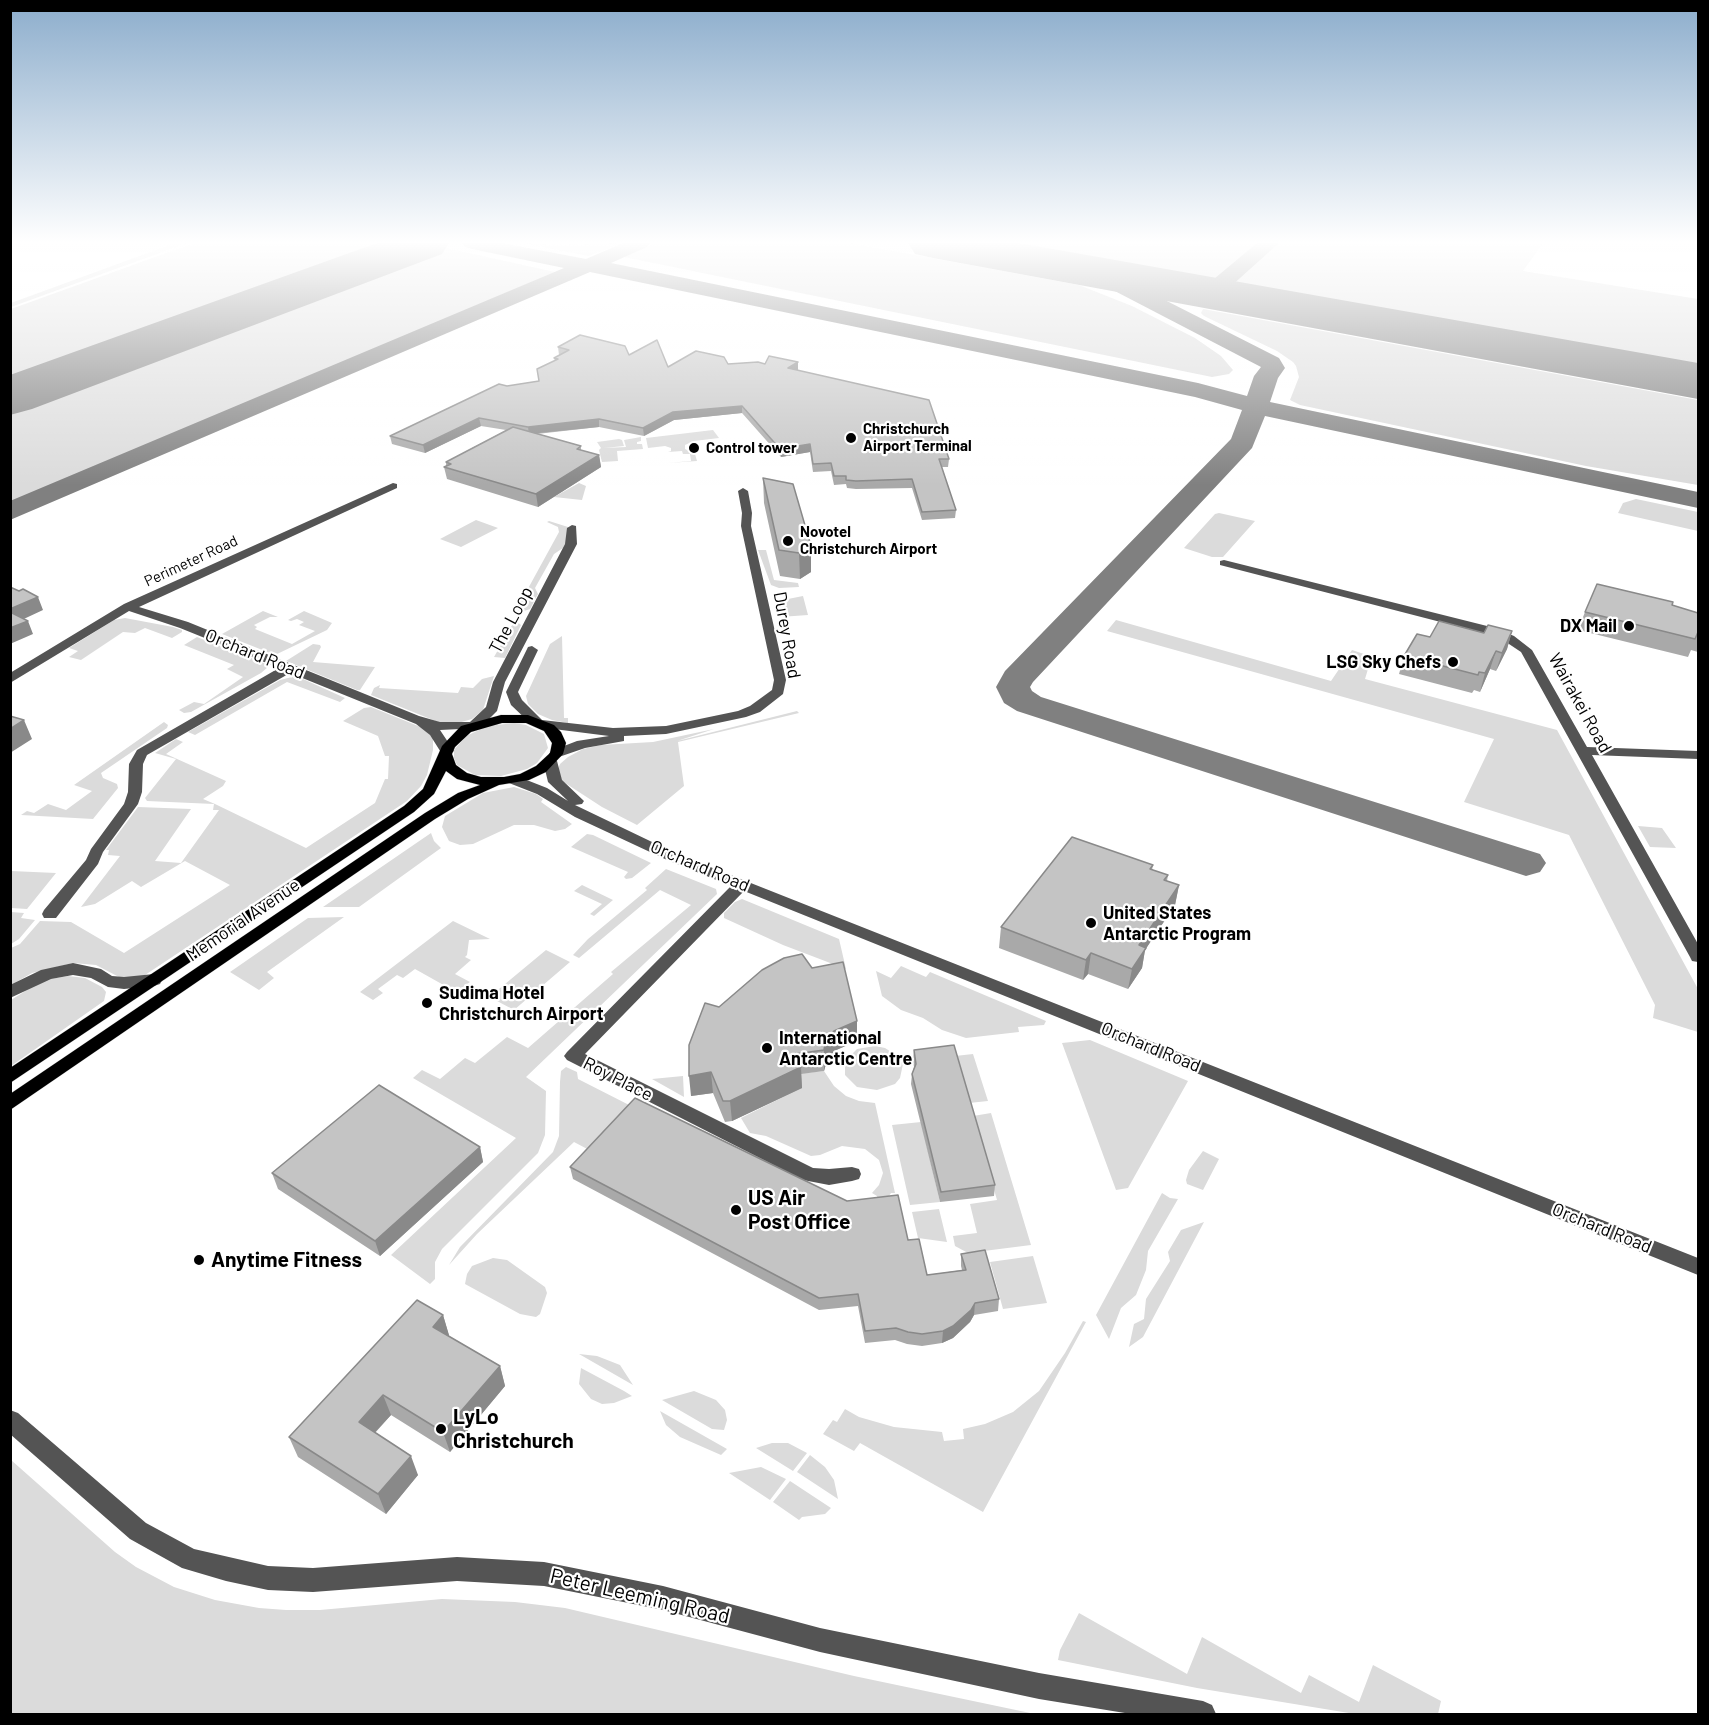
<!DOCTYPE html>
<html>
<head>
<meta charset="utf-8">
<style>
	body { margin:0 }
	#map { position:relative; width:1709px; height:1725px; overflow:hidden; background:#fff; font-family:Barlow,sans-serif }
	canvas { display:block }
	.frame { position:absolute; inset:0; border:12px solid #000; pointer-events:none }
</style>
</head>
<body>
<div id="map">
<canvas width="1709" height="1725"></canvas>
<div class="frame"></div>
</div>
<script>
const c = document.querySelector('canvas').getContext('2d');
c.lineJoin = 'round';
function fillPath(path, color) {
  c.fillStyle = color;
  c.fill(path, 'evenodd');
}
function poly(rows) {
  const path = new Path2D();
  for (const r of rows) {
    path.moveTo(r[0], r[1]);
    for (let i = 2; i < r.length; i += 2) path.lineTo(r[i], r[i + 1]);
  }
  return path;
}
function stroke(path, color, width, dash) {
  c.strokeStyle = color;
  c.lineWidth = width;
  c.lineCap = dash ? 'butt' : 'round';
  c.setLineDash(dash || []);
  c.stroke(path);
}
function label(font, color, halo, rows, align = 'center') {
  c.font = font + ' Barlow,sans-serif';
  c.lineWidth = 4.5;
  c.setLineDash([]);
  c.textBaseline = 'middle';
  c.strokeStyle = halo;
  c.fillStyle = color;
  for (const [text, x, y, turn = 0] of rows) {
    c.save();
    c.translate(x, y);
    c.rotate((+turn || 0) * Math.PI / 180);
    c.textAlign = isNaN(turn) ? turn : align;
    if (halo) c.strokeText(text, 0, 0);
    c.fillText(text, 0, 0);
    c.restore();
  }
}
fillPath(poly([
	[175,243,187,243,11,307,11,303],
	[194,243,395,243,11,382,11,309],
	[522,243,560,245,624,243,588,256],
	[656,243,850,243,1079,285,1132,306,1195,338,1221,356,1233,370,1229,374,1212,377,624,257],
	[1012,243,1543,243,1523,271,1698,299,1698,364],
	[446,248,555,272,11,504,11,410,436,250],
	[1203,309,1698,400,1698,485,1586,466,1300,405,1290,400,1299,377,1296,366,1293,362,1277,351,1204,316,1201,313],
	[713,430,719,438,694,441,685,445,685,449,695,454,697,461,668,463,691,461,690,454,683,454,682,451,668,452,671,451,671,448,665,446,648,448,646,438],
	[641,437,641,441,637,442,637,444,642,444,643,449,617,451,618,461,602,462,599,450,601,448,597,442,619,439,622,440,624,446,604,448,626,447,624,440],
	[579,483,586,486,582,500,554,497],
	[1636,499,1698,512,1698,531,1618,513,1623,503],
	[1219,513,1255,521,1223,557,1212,557,1184,548,1215,514],
	[476,520,498,528,461,547,440,539],
	[549,521,568,527,567,540,563,548,554,554,535,588,538,594,530,609,521,612,518,611,519,605,559,532,558,527,547,522],
	[758,550,766,550,774,580,798,583,799,587,779,588,771,585],
	[803,596,808,615,780,617,780,606,783,600],
	[263,611,278,617,270,617,254,625,257,627,255,629,292,644,315,631,299,625,304,622,297,619,291,621,288,620,304,611,332,623,327,630,275,655,222,634],
	[125,618,173,627,182,630,182,632,172,638,145,628,135,633,123,632,81,660,69,657,78,651,69,648,114,620],
	[515,620,521,625,505,658,494,657],
	[1116,620,1331,681,1352,650,1370,656,1363,667,1368,669,1365,679,1557,730,1698,989,1698,1032,1653,1018,1655,1005,1569,835,1464,802,1494,739,1107,631],
	[562,636,564,718,568,718,568,723,552,720,538,714,528,704,526,696,550,644],
	[197,637,264,663,268,667,261,673,191,712,184,713,179,710,194,702,204,704,243,677,227,669,234,665,184,645],
	[313,644,320,645,321,647,313,662,375,667,360,690,357,690,286,661],
	[494,676,483,710,472,719,458,723,438,722,371,695,374,688,380,685,379,688,458,693,461,687,473,688,482,679],
	[292,677,303,679,345,698,340,702,287,682,195,735,188,732,280,680],
	[371,707,423,728,433,738,433,750,427,775,421,786,407,801,142,977,119,977,96,965,73,963,32,973,11,985,11,948,20,944,40,921,71,922,124,953,230,885,185,861,141,887,132,881,95,904,81,907,120,856,108,855,109,850,106,850,138,807,191,809,155,861,181,863,219,810,213,810,214,804,147,801,145,798,176,759,155,753,176,739,183,742,166,754,226,781,223,786,203,799,215,804,306,848,375,803,385,779,388,779,389,756,385,756,378,736,343,721,364,708],
	[797,711,799,713,678,742,684,786,637,825,602,807,562,781,558,769,560,764,568,757,583,749,601,745,653,742,714,729,677,741],
	[164,722,168,725,167,728,101,773,103,778,117,784,118,788,93,819,21,815,27,811,34,813,48,804,66,810,92,791,74,785],
	[514,723,526,725,544,734,548,748,537,763,527,769,501,776,475,775,457,765,454,758,454,750,466,736,488,726],
	[514,787,536,794,543,799,541,802,572,824,565,829,555,831,534,825,514,825,473,844,460,845,449,841,442,827,445,816,483,793],
	[1638,826,1662,828,1676,848,1650,847],
	[431,833,434,841,441,848,359,907,323,907],
	[587,834,593,835,651,863,632,878,626,879,624,877,628,872,571,847],
	[666,869,716,889,717,894,526,1077,546,1091,545,1135,538,1153,442,1249,435,1262,435,1279,430,1284,391,1255,516,1138,413,1078,422,1070,440,1079,465,1058,475,1063,507,1037,528,1048,613,974,611,972,691,905,660,890,579,958,573,955,588,939,647,890,645,888],
	[10,871,11,871,56,873,27,909,11,908],
	[582,885,613,900,594,916,590,914,602,904,574,891],
	[742,899,839,939,846,969,783,945,724,918,724,913,735,902],
	[11,912,24,913,21,918,35,920,19,939,11,944],
	[344,917,267,972,274,978,259,990,230,972,308,918],
	[453,921,490,939,469,940,467,955,465,957,471,960,455,974,470,982,456,992,415,969,403,978,397,975,378,989,383,993,373,1000,360,992],
	[546,950,570,962,514,1010,480,992,483,989,493,994],
	[901,966,926,977,930,972,1046,1021,1044,1025,1018,1027,1019,1032,966,1038,942,1030,923,1018,901,1010,882,996,876,971,891,978],
	[68,976,85,978,102,987,106,992,104,1001,11,1066,11,1000,35,985,50,979],
	[1090,1040,1188,1081,1128,1188,1116,1190,1062,1043],
	[875,1046,885,1048,899,1057,903,1064,900,1078,895,1084,877,1090,857,1087,845,1075,845,1061,857,1049],
	[973,1054,988,1101,969,1103,955,1056],
	[566,1067,577,1072,578,1079,635,1108,593,1152,574,1142,477,1234,449,1265,460,1247,553,1152,559,1136,560,1082,561,1071],
	[824,1071,834,1086,846,1096,859,1101,875,1103,895,1193,891,1193,887,1199,877,1200,877,1196,872,1193,879,1185,883,1173,879,1160,865,1149,842,1146,820,1155,811,1156,766,1136,750,1133,741,1118,801,1088,795,1074],
	[683,1076,684,1097,652,1079],
	[991,1113,1031,1245,968,1253,955,1246,953,1236,977,1233,970,1204,997,1200,973,1116],
	[921,1122,940,1202,910,1205,892,1125],
	[1203,1151,1219,1159,1203,1190,1187,1184,1186,1180,1189,1170],
	[1162,1193,1170,1198,1178,1199,1148,1251,1146,1270,1136,1295,1121,1308,1109,1339,1096,1315],
	[939,1209,947,1242,918,1238,912,1212],
	[1204,1222,1143,1337,1129,1347,1134,1324,1144,1319,1146,1299,1170,1261,1168,1252,1181,1230],
	[1033,1256,1047,1303,1003,1309,990,1262],
	[493,1258,507,1260,545,1287,547,1293,540,1314,536,1317,520,1314,465,1284,467,1274,472,1266],
	[1083,1321,1086,1322,983,1512,860,1443,854,1451,823,1434,833,1420,837,1422,845,1409,859,1417,894,1427,942,1432,944,1441,964,1439,963,1429,985,1424,1013,1412,1039,1391,1065,1353],
	[579,1354,597,1356,620,1365,633,1385],
	[581,1368,624,1391,632,1396,614,1403,602,1404,591,1399,579,1384],
	[694,1391,716,1400,725,1410,727,1420,724,1430,712,1429,662,1400],
	[660,1411,727,1449,721,1455,680,1437,666,1425],
	[772,1443,788,1443,807,1453,793,1471,756,1448],
	[810,1455,825,1467,834,1480,838,1499,797,1472],
	[11,1460,115,1552,136,1567,174,1587,215,1600,259,1608,286,1610,320,1610,442,1599,515,1602,565,1608,854,1676,1035,1714,11,1714],
	[761,1467,786,1479,770,1500,729,1473],
	[790,1481,831,1508,825,1514,802,1517,799,1520,773,1502],
	[1079,1613,1187,1674,1202,1637,1301,1693,1309,1675,1359,1702,1373,1665,1441,1701,1438,1714,1355,1714,1197,1688,1058,1660,1060,1650]
]), '#dbdbdb');
fillPath(poly([
	[411,243,436,243,433,247,420,251,413,249,411,243],
	[462,243,502,243,586,259,623,243,650,243,647,247,611,263,1198,383,1247,396,1254,376,1261,367,1109,288,1073,273,1070,269,1073,265,1080,263,1087,265,1140,289,1160,281,1176,280,1208,284,1257,243,1279,243,1230,287,1259,292,1293,301,1296,306,1293,311,1285,313,1256,304,1211,299,1176,292,1157,296,1279,358,1285,368,1278,378,1270,402,1698,492,1698,508,1265,416,1252,448,1033,682,1030,687,1032,691,1041,697,1540,854,1546,863,1540,872,1526,876,1017,711,1004,703,996,687,1005,671,1231,439,1242,410,1195,397,590,272,10,520,10,501,564,268,472,249,465,247,462,243]
]), '#808080');
fillPath(poly([
	[377,243,449,243,442,254,32,409,10,415,10,375,377,243],
	[908,243,1019,243,1698,363,1698,399,933,258,915,254,908,243]
]), '#808080');
const major = poly([
	[501,715,528,715,554,725,561,732,566,743,563,754,546,772,529,780,499,785,468,799,435,819,10,1110,10,1094,425,813,458,793,480,785,457,779,446,771,434,794,414,812,10,1083,10,1068,404,806,423,789,442,746,461,726,501,715],
	[502,723,526,723,544,731,552,743,550,753,536,766,520,774,504,777,481,777,467,773,456,765,452,754,455,747,471,732,502,723]
]);
stroke(major, '#dbdbdb', 1);
fillPath(poly([
	[393,483,397,484,397,488,139,607,188,622,419,716,440,722,470,722,486,707,493,682,565,544,567,528,572,525,576,526,577,544,505,682,497,711,480,728,440,730,454,751,447,755,442,754,430,735,416,724,290,673,147,755,143,764,142,792,138,804,103,852,98,864,56,918,44,918,42,914,44,910,86,860,91,849,124,804,128,792,129,764,137,750,279,668,180,628,129,611,10,683,10,673,124,604,393,483],
	[743,488,748,491,752,513,751,526,786,680,783,694,760,712,746,717,666,734,624,736,624,741,585,748,556,758,551,757,549,754,551,751,577,741,609,736,538,727,531,724,511,705,506,692,528,647,532,646,538,650,518,692,522,700,542,720,613,728,666,726,738,711,750,706,772,690,774,680,741,526,742,513,738,491,743,488],
	[1224,560,1495,628,1514,636,1532,650,1587,747,1698,751,1698,759,1592,755,1698,944,1698,962,1692,961,1690,957,1521,652,1506,642,1487,634,1220,565,1220,561,1224,560],
	[550,757,557,761,562,780,584,801,582,804,575,805,675,853,1698,1258,1698,1275,744,891,585,1054,813,1168,829,1169,852,1167,859,1169,861,1174,859,1179,852,1181,829,1185,803,1180,567,1060,564,1056,567,1052,731,886,665,859,575,817,537,794,509,783,507,780,509,777,519,777,547,788,568,801,548,782,543,761,550,757],
	[73,963,101,969,112,976,124,977,154,974,160,976,162,980,160,984,154,986,124,989,108,987,91,978,73,975,51,979,10,998,10,985,41,970,73,963],
	[10,1410,18,1413,146,1523,194,1549,268,1566,313,1568,457,1557,544,1562,663,1586,820,1628,1039,1673,1203,1701,1212,1705,1216,1714,1131,1714,1039,1699,820,1652,663,1610,544,1586,457,1581,313,1592,268,1590,226,1581,182,1568,130,1539,10,1434,10,1410]
]), '#545454');
fillPath(major, '#000');
fillPath(poly([
	[558,347,629,355,668,367,798,362,798,370,797,371,949,459,948,467,942,467,956,510,955,518,922,520,912,488,856,489,847,488,846,484,834,485,831,471,813,472,810,452,781,457,742,413,674,420,644,436,599,427,537,434,581,446,581,450,599,455,601,467,538,507,447,479,444,467,446,466,446,462,506,430,481,426,425,453,392,444,390,436,507,386,539,381,537,369,555,361,554,358,560,355,559,355],
	[763,478,811,572,800,579,780,576,764,503],
	[1672,605,1698,613,1698,652,1691,650,1688,657,1578,630,1585,612],
	[1512,631,1507,649,1496,671,1490,669,1480,692,1474,690,1472,693,1399,674,1404,656,1430,637],
	[1153,865,1152,870,1168,875,1167,881,1179,885,1175,905,1145,950,1142,968,1128,989,1088,974,1083,980,999,948,1001,927],
	[719,1007,857,1041,834,1051,826,1064,824,1071,801,1074,802,1088,732,1121,725,1122,713,1093,691,1096],
	[914,1050,995,1185,994,1196,940,1202,911,1084,912,1074,914,1067,913,1060],
	[480,1147,483,1162,380,1256,278,1189,272,1173],
	[570,1167,908,1240,927,1275,962,1270,961,1266,961,1254,999,1299,998,1311,974,1315,970,1322,953,1338,942,1343,922,1346,907,1344,895,1340,865,1343,858,1306,819,1310,573,1179],
	[443,1315,449,1336,500,1366,505,1386,450,1452,391,1415,375,1433,418,1475,386,1514,298,1457,289,1437]
]), '#a9a9a9');
fillPath(poly([
	[798,362,798,370,788,376,788,368],
	[742,406,742,413,674,420,644,436,643,428,673,412],
	[479,418,481,426,425,453,423,445],
	[599,419,599,427,529,434,528,427],
	[810,444,810,452,781,457,780,449],
	[599,455,601,467,538,507,536,494],
	[811,546,811,572,800,579,799,553],
	[38,597,43,610,13,624,10,618,10,609],
	[28,621,33,634,10,644,10,628],
	[1512,631,1507,649,1496,671,1502,653],
	[1496,651,1490,669,1480,692,1485,673],
	[24,720,32,739,10,753,10,729],
	[1179,885,1175,905,1145,950,1142,968,1128,989,1132,969,1139,945],
	[1091,953,1088,974,1083,980,1086,960],
	[857,1021,857,1041,834,1051,826,1064,824,1071,824,1050,825,1043,834,1031],
	[801,1067,802,1088,732,1121,730,1101],
	[711,1072,713,1093,691,1096,689,1076],
	[480,1147,483,1162,380,1256,375,1241],
	[975,1303,974,1315,970,1322,953,1338,942,1343,943,1331],
	[443,1315,449,1335,439,1347,433,1327],
	[500,1366,505,1386,450,1452,443,1432],
	[383,1395,391,1415,366,1442,359,1422],
	[411,1456,418,1475,386,1514,378,1494]
]), '#898989');
const building = poly([
	[580,335,625,346,629,355,657,340,668,367,696,351,724,357,728,364,758,362,765,364,769,356,798,362,788,368,929,400,949,459,939,459,956,510,922,512,912,479,856,481,846,480,846,476,834,476,831,463,813,464,810,444,780,449,742,406,673,412,643,428,599,419,528,427,479,418,423,445,390,436,499,384,507,386,539,381,537,369,558,359,554,358,569,350,558,347,580,335],
	[513,427,581,446,577,449,599,455,536,494,444,467,451,464,446,462,513,427],
	[763,478,793,484,811,546,799,553,779,550,763,478],
	[1597,584,1673,602,1672,605,1698,613,1698,632,1695,639,1585,612,1597,584],
	[10,587,19,591,23,589,38,597,10,609,10,587],
	[10,612,28,621,10,628,10,612],
	[1439,621,1484,633,1488,625,1512,631,1502,653,1496,651,1485,673,1479,672,1478,675,1404,656,1417,634,1430,637,1439,621],
	[10,716,24,720,10,729,10,716],
	[1072,837,1153,865,1150,869,1168,875,1164,880,1179,885,1139,945,1146,948,1132,969,1091,953,1086,960,1001,927,1072,837],
	[802,954,812,968,843,962,857,1021,834,1031,825,1043,824,1050,795,1054,801,1067,730,1101,723,1101,711,1072,689,1076,689,1045,705,1003,719,1007,762,970,784,958,802,954],
	[954,1045,995,1185,941,1192,912,1074,916,1064,914,1050,954,1045],
	[379,1085,480,1147,375,1241,272,1173,379,1085],
	[635,1098,847,1201,898,1195,908,1240,919,1239,927,1275,966,1270,961,1254,985,1250,999,1299,975,1303,971,1310,953,1326,943,1331,922,1334,908,1332,896,1328,865,1331,858,1294,819,1298,570,1167,635,1098],
	[417,1300,443,1315,433,1327,500,1366,443,1432,383,1395,359,1422,411,1456,378,1494,289,1437,417,1300]
]);
fillPath(building, '#c4c4c4');
stroke(building, '#898989', 1.5);
const sky = c.createLinearGradient(0, 0, 0, 485);
sky.addColorStop(0, '#8cadcc');
sky.addColorStop(0.5, '#fff');
sky.addColorStop(1, '#ffffff00');
c.fillStyle = sky;
c.fillRect(0, 0, 1709, 485);
for (const [x, y, r, color] of [
	[851,438,6,"#000"],
	[694,448,6,"#000"],
	[788,541,6,"#000"],
	[1629,626,6,"#000"],
	[1453,662,6,"#000"],
	[1091,923,6,"#000"],
	[427,1003,6,"#000"],
	[767,1048,6,"#000"],
	[736,1210,6,"#000"],
	[199,1260,6,"#000"],
	[441,1429,6,"#000"]
]) {
  const dot = new Path2D();
  dot.arc(x, y, r, 0, 2 * Math.PI);
  c.fillStyle = color;
  c.fill(dot);
  stroke(dot, '#fff', 2);
}
label('bold 15px', '#000', '#fff', [
	["Christchurch",863,429],
	["Airport Terminal",863,446],
	["Control tower",706,448],
	["Novotel",800,532],
	["Christchurch Airport",800,549]
], 'left');
label('15px', '#000', '#fff', [
	["Perimeter Road",191,561,-25]
]);
label('18px', '#000', '#fff', [
	["The Loop",511,620,-62],
	["Durey Road",787,635,80],
	["Orchard Road",255,654,22],
	["Wairakei Road",1580,703,61],
	["Orchard Road",700,866,23],
	["Memorial Avenue",243,920,-34],
	["Orchard Road",1151,1047,22],
	["Roy Place",618,1079,27],
	["Orchard Road",1602,1228,22]
]);
label('bold 18px', '#000', '#fff', [
	["DX Mail",1617,626,"right"],
	["LSG Sky Chefs",1441,662,"right"],
	["United States",1103,913],
	["Antarctic Program",1103,934],
	["Sudima Hotel",439,993],
	["Christchurch Airport",439,1014],
	["International",779,1038],
	["Antarctic Centre",779,1059]
], 'left');
label('bold 21px', '#000', '#fff', [
	["US Air",748,1198],
	["Post Office",748,1222],
	["Anytime Fitness",211,1260],
	["LyLo",453,1417],
	["Christchurch",453,1441]
], 'left');
label('21px', '#000', '#fff', [
	["Peter Leeming Road",640,1596,13]
]);
</script>
</body>
</html>
